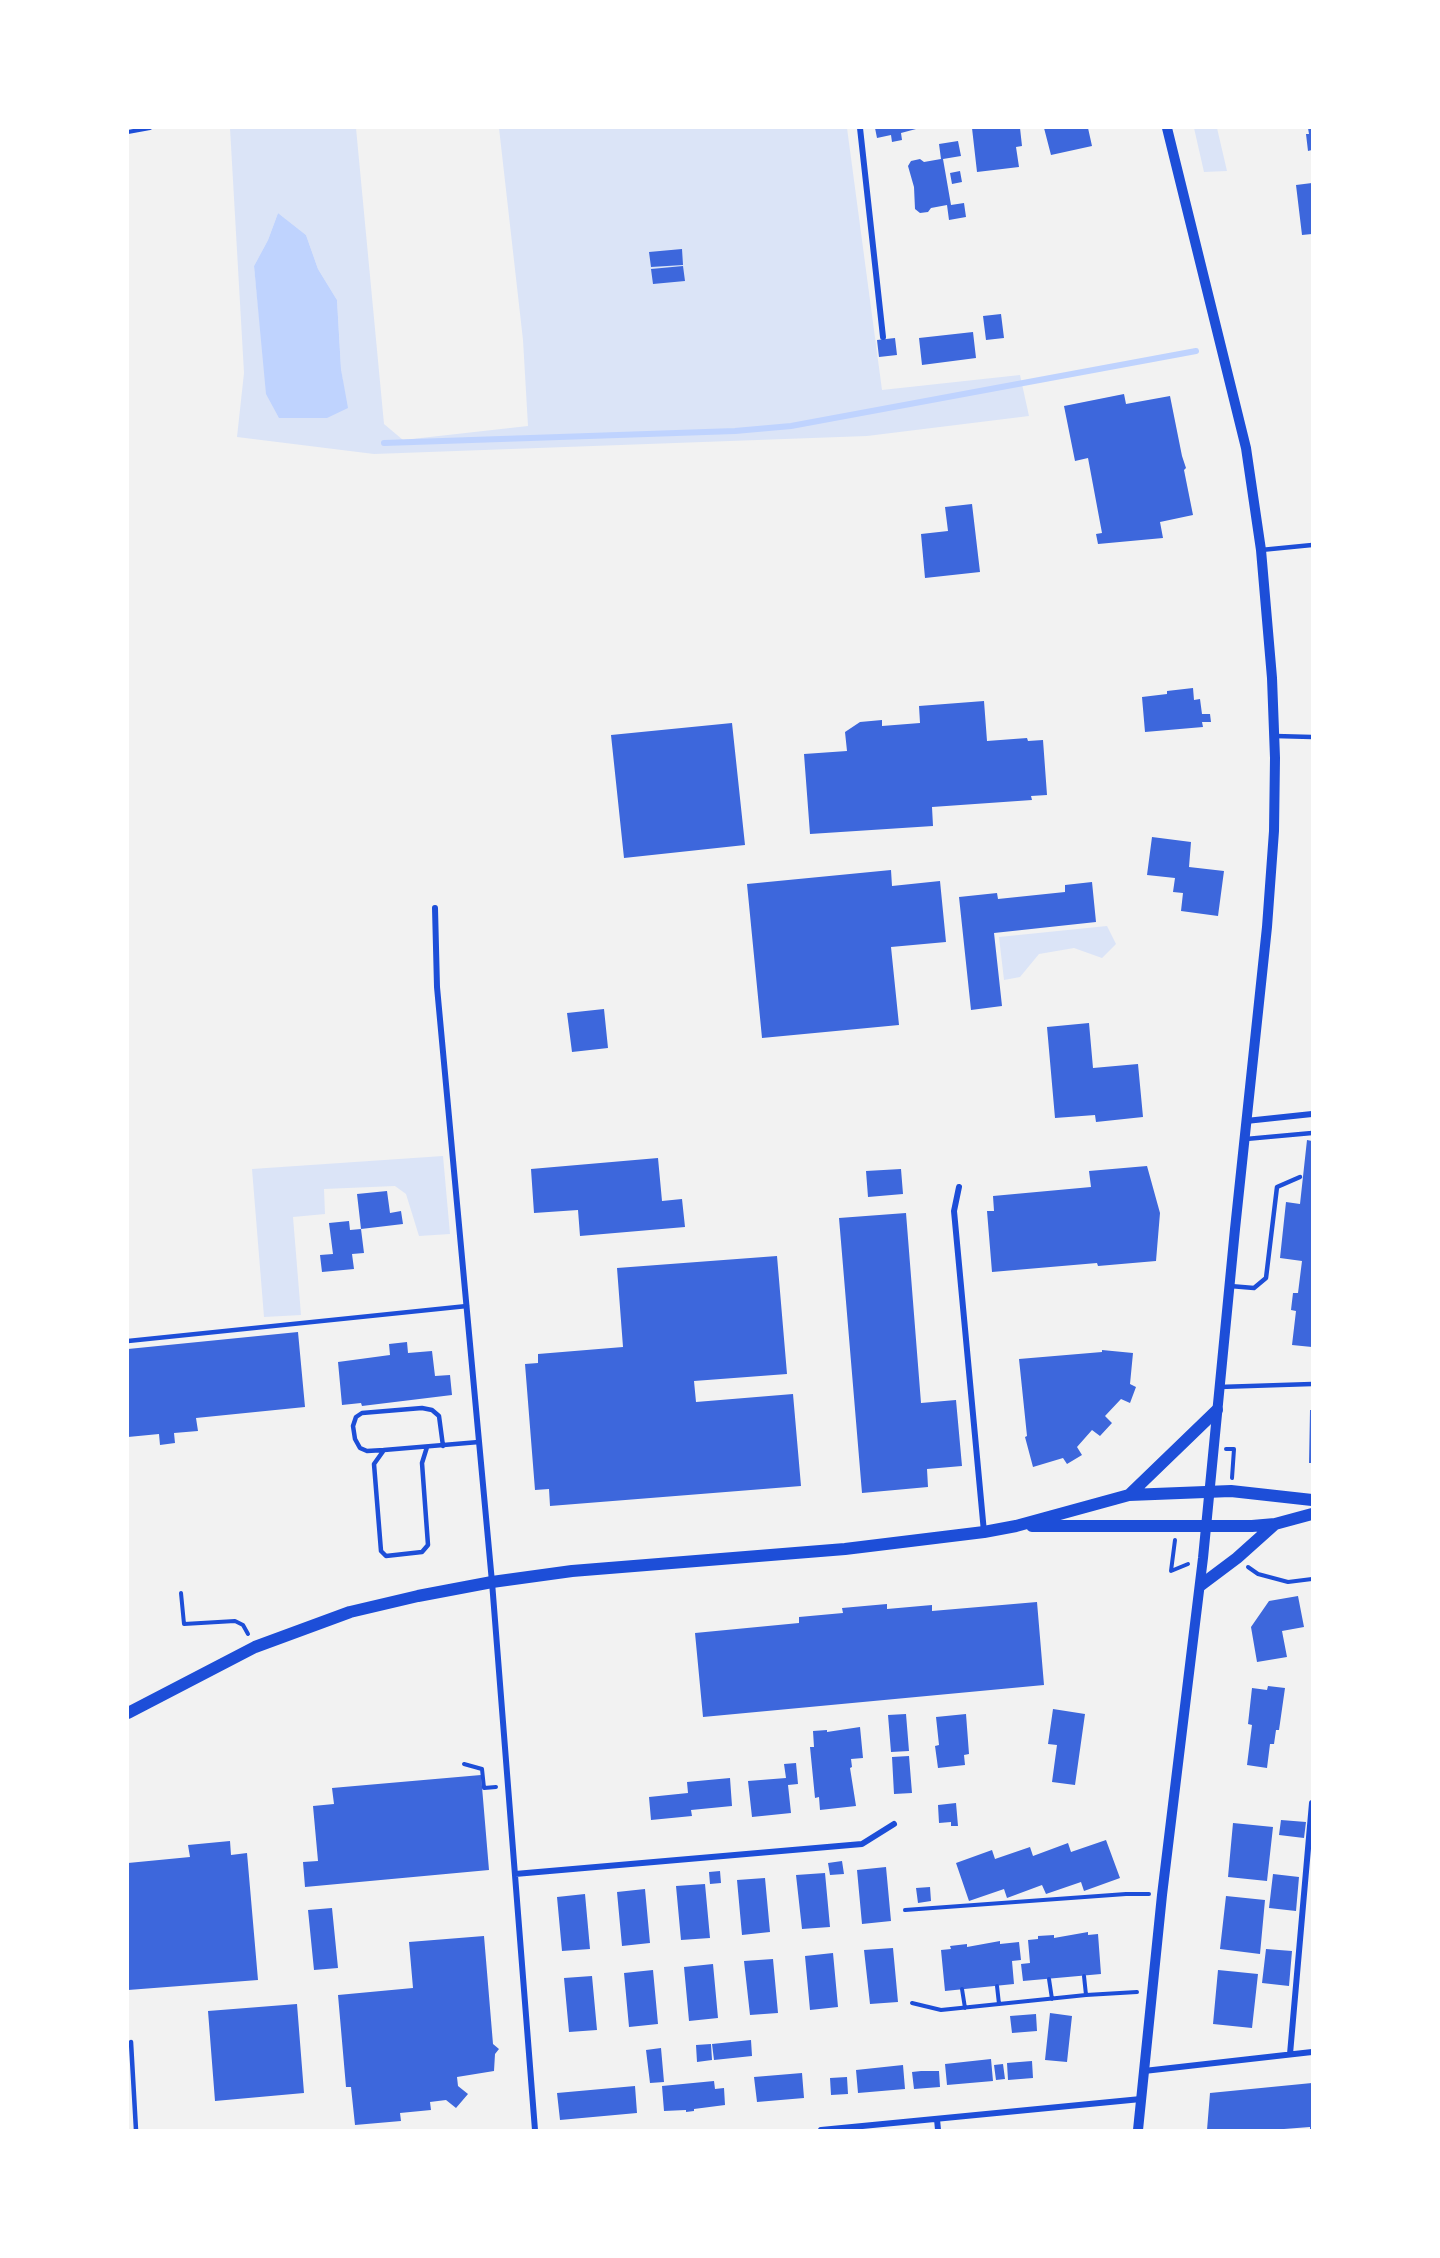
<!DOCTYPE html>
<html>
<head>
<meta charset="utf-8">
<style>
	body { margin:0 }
	#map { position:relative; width:1440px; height:2258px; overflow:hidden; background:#f2f2f2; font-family:"Open Sans",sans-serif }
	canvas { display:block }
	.frame { position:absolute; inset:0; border:129px solid #fff; pointer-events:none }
</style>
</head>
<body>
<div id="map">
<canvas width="1440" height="2258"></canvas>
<div class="frame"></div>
</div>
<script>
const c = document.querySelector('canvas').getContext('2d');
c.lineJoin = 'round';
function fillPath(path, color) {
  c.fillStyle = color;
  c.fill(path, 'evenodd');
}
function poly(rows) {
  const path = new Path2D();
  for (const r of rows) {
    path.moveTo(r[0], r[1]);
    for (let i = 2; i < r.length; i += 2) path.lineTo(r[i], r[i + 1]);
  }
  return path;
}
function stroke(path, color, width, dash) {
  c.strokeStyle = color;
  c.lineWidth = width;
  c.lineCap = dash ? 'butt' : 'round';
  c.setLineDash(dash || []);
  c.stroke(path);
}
fillPath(poly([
	[230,128,356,128,384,424,403,440,528,426,523,340,499,128,847,128,882,390,1020,375,1029,416,867,436,374,454,237,437,244,373],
	[278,213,306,235,318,269,337,300,341,369,347,408,260,324,254,266,268,240],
	[1194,128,1217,128,1227,171,1204,172],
	[1107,926,1116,944,1102,958,1074,948,1039,954,1020,977,1004,980,999,937],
	[443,1156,450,1234,419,1236,406,1194,395,1186,324,1189,325,1214,293,1217,301,1315,264,1317,252,1169]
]), '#dbe4f7');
fillPath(poly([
	[278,213,306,235,318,269,337,300,341,369,348,408,327,418,279,418,266,394,254,266,268,240]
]), '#bfd3fe');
stroke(poly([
	[384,443,735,431,791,426,1196,351]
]), '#bfd3fe', 6);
fillPath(poly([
	[875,128,916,128,916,129,901,133,902,140,892,142,891,135,877,138],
	[972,128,1020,128,1022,146,1016,147,1019,167,977,172],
	[1044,128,1088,128,1092,146,1051,155],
	[1308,128,1312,128,1312,150,1308,151,1306,134,1309,134],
	[958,141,961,156,943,159,951,205,964,203,966,217,949,220,947,205,931,208,928,212,920,213,915,209,914,187,908,166,911,161,920,159,924,162,941,159,939,144],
	[960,171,962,182,952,184,950,173],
	[1312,183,1312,234,1302,235,1296,185],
	[682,249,683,265,651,267,649,252],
	[683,266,685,281,653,284,651,269],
	[1001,314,1004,338,986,340,983,316],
	[973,332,976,358,922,365,919,338],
	[895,338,897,355,879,357,877,340],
	[1124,394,1126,404,1170,396,1182,456,1186,468,1184,470,1193,515,1160,522,1163,538,1098,544,1096,534,1102,533,1088,458,1075,461,1064,406],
	[972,504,980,572,925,578,921,534,948,531,945,507],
	[1193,688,1194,700,1200,699,1202,714,1210,714,1211,722,1202,722,1203,727,1145,732,1142,697,1167,694,1167,691],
	[984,701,987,741,1027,738,1028,741,1043,740,1047,795,1031,796,1032,800,932,807,933,826,810,834,804,754,847,751,845,732,860,722,882,720,882,726,920,723,919,706],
	[732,723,745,845,624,858,611,735],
	[1152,837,1191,842,1189,867,1224,871,1218,916,1181,911,1183,893,1173,892,1175,878,1147,875],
	[891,870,892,886,940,881,946,942,891,947,899,1025,762,1038,747,884],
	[1092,882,1096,922,994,933,1002,1006,971,1010,959,897,997,893,998,899,1065,892,1065,885],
	[604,1009,608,1048,572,1052,567,1013],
	[1089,1023,1093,1068,1138,1064,1143,1117,1096,1122,1095,1115,1055,1118,1047,1027],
	[1307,1140,1312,1141,1312,1347,1292,1345,1296,1311,1291,1310,1293,1293,1298,1293,1302,1261,1280,1258,1286,1202,1300,1204],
	[658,1158,662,1201,682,1199,685,1227,580,1236,578,1210,534,1213,531,1169],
	[1147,1166,1160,1213,1156,1261,1098,1266,1097,1263,992,1272,987,1211,994,1211,993,1196,1091,1187,1089,1171],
	[901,1169,903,1194,868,1197,866,1171],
	[387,1191,390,1213,401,1211,403,1224,361,1229,364,1253,352,1254,354,1269,322,1272,320,1255,333,1254,329,1223,349,1221,350,1230,361,1229,357,1194],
	[906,1213,921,1403,956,1400,962,1466,927,1469,928,1487,862,1493,839,1218],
	[777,1256,787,1374,694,1381,696,1402,793,1394,801,1486,550,1506,549,1489,535,1490,525,1364,538,1363,538,1354,623,1347,617,1268],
	[298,1332,305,1407,196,1418,198,1431,174,1433,175,1443,160,1445,159,1434,128,1437,128,1349],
	[407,1342,408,1353,432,1351,435,1376,450,1375,452,1395,362,1406,361,1403,342,1405,338,1362,390,1355,389,1344],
	[1102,1350,1133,1353,1130,1384,1136,1387,1130,1403,1121,1399,1105,1416,1112,1423,1100,1436,1092,1430,1077,1447,1082,1455,1067,1464,1063,1458,1033,1467,1025,1437,1027,1436,1019,1359,1102,1352],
	[1310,1410,1312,1410,1312,1463,1309,1463],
	[1298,1596,1304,1627,1282,1631,1287,1657,1257,1662,1251,1627,1269,1601],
	[1037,1602,1044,1685,703,1717,695,1633,799,1623,799,1617,843,1613,842,1608,887,1604,887,1609,932,1605,932,1611],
	[1268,1686,1285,1688,1279,1730,1276,1730,1274,1744,1270,1744,1267,1768,1247,1765,1252,1725,1248,1724,1252,1688,1267,1690],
	[1053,1709,1085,1714,1075,1785,1052,1782,1057,1745,1048,1744],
	[906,1714,909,1751,891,1752,888,1715],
	[966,1714,969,1754,964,1755,965,1765,938,1768,935,1746,939,1745,936,1717],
	[860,1727,863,1758,851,1759,852,1767,850,1768,856,1806,820,1810,819,1797,815,1798,810,1747,814,1747,813,1731,827,1730,827,1732],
	[909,1756,912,1793,894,1794,892,1757],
	[796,1763,798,1784,788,1785,791,1813,752,1817,748,1781,786,1778,784,1764],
	[481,1775,489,1870,305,1887,303,1862,318,1861,313,1806,334,1804,332,1788],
	[730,1778,732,1806,691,1810,692,1816,651,1820,649,1797,688,1793,687,1782],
	[956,1803,958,1826,951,1826,951,1822,939,1823,938,1805],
	[1281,1820,1306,1822,1304,1838,1279,1835],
	[1233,1823,1273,1827,1267,1881,1228,1877],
	[1106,1840,1120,1878,1084,1891,1081,1882,1046,1894,1042,1885,1007,1898,1004,1889,969,1901,956,1863,992,1850,995,1859,1030,1847,1033,1856,1068,1843,1071,1852],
	[230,1841,231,1855,247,1853,258,1980,128,1990,128,1863,190,1857,188,1845],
	[842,1861,844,1874,830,1875,828,1863],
	[886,1867,891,1921,862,1924,857,1870],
	[720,1871,721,1883,710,1884,709,1872],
	[825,1873,830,1927,802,1929,796,1875],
	[1273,1874,1299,1877,1296,1911,1269,1908],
	[765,1878,770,1932,742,1935,737,1880],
	[705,1884,710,1938,681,1940,676,1886],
	[930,1887,931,1901,918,1903,916,1888],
	[645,1889,650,1943,622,1946,617,1892],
	[585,1894,590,1949,562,1951,557,1897],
	[1226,1896,1265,1900,1260,1954,1220,1949],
	[332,1908,338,1968,314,1970,308,1910],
	[1088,1932,1088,1935,1098,1934,1101,1974,1023,1981,1021,1964,1030,1963,1028,1940,1038,1939,1038,1936,1054,1935,1054,1938],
	[484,1936,493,2044,499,2049,495,2054,494,2071,457,2077,458,2086,468,2094,456,2108,446,2100,430,2102,431,2110,400,2113,401,2121,355,2125,351,2087,346,2087,338,1995,413,1988,409,1942],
	[1000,1941,1000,1944,1019,1942,1021,1960,1012,1961,1014,1984,945,1991,941,1950,951,1949,950,1946,967,1944,967,1947],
	[893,1948,898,2002,870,2004,864,1950],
	[1266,1949,1292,1951,1289,1986,1262,1983],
	[833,1953,838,2007,810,2010,805,1956],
	[773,1959,778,2013,750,2015,744,1961],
	[713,1964,718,2018,689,2021,684,1967],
	[653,1970,658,2024,629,2027,624,1973],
	[1218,1970,1258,1974,1252,2028,1213,2024],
	[592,1976,597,2030,569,2032,564,1978],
	[297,2004,304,2093,215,2101,208,2011],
	[1050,2013,1072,2016,1067,2062,1045,2060],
	[1036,2014,1037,2031,1012,2033,1010,2016],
	[751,2040,752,2056,714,2060,712,2044],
	[711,2044,712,2060,697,2062,696,2045],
	[661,2048,664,2082,650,2083,646,2050],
	[991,2059,993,2081,947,2085,945,2064],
	[1032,2061,1033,2078,1008,2080,1007,2063],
	[1003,2064,1005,2079,996,2080,994,2065],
	[903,2065,905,2089,858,2093,856,2070],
	[921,2071,939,2071,940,2087,914,2089,912,2072],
	[802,2073,804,2098,757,2102,754,2077],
	[847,2077,848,2094,831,2095,830,2078],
	[714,2081,715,2089,724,2088,725,2105,694,2109,694,2111,686,2112,686,2110,664,2111,662,2086],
	[1312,2083,1312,2130,1310,2130,1310,2127,1271,2130,1207,2130,1210,2093],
	[635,2086,637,2113,560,2120,557,2093]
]), '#3d67dc');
stroke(poly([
	[128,132,150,128],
	[1226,1449,1234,1449,1232,1478],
	[1175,1540,1171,1571,1188,1564],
	[1248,1567,1258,1574,1288,1582,1312,1579],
	[181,1593,184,1624,235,1621,243,1625,248,1634],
	[464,1764,482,1769,484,1788,496,1787],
	[905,1910,1126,1894,1149,1894],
	[1084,1976,1086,1995],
	[1049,1979,1052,1999],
	[997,1986,999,2004],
	[962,1989,965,2008],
	[912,2003,941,2010,1086,1995,1137,1992]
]), '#1d4ed8', 4);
stroke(poly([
	[1261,550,1312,545],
	[1275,736,1312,737],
	[1246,1139,1312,1133],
	[1230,1286,1254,1288,1266,1278,1277,1187,1300,1177],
	[128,1341,467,1306],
	[1219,1387,1312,1384],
	[427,1447,422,1463,428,1545,422,1552,386,1556,381,1551,374,1464,384,1450,479,1442],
	[384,1450,367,1451,360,1448,355,1439,353,1426,356,1417,362,1413,422,1408,432,1410,439,1416,443,1446],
	[131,2042,136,2130]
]), '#1d4ed8', 4.5);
stroke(poly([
	[860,128,883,337],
	[435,908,437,987,492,1582,535,2130],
	[1246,1121,1312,1114],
	[959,1187,954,1211,984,1532],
	[515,1874,862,1844,894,1824],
	[1290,2054,1312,1803],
	[1144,2071,1312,2052],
	[937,2119,938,2130],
	[821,2130,1141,2099]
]), '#1d4ed8', 6);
stroke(poly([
	[1138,2130,1162,1895,1203,1558,1235,1229,1267,927,1274,831,1275,758,1272,678,1261,550,1246,448,1167,128]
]), '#1d4ed8', 10);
stroke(poly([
	[1129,1495,1217,1410],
	[1032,1526,1252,1526,1275,1524,1312,1514],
	[1201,1585,1237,1558,1275,1524],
	[128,1713,255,1647,350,1612,418,1596,492,1582,572,1571,845,1549,984,1532,1016,1526,1129,1495,1231,1491,1312,1500]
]), '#1d4ed8', 12);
</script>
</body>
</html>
